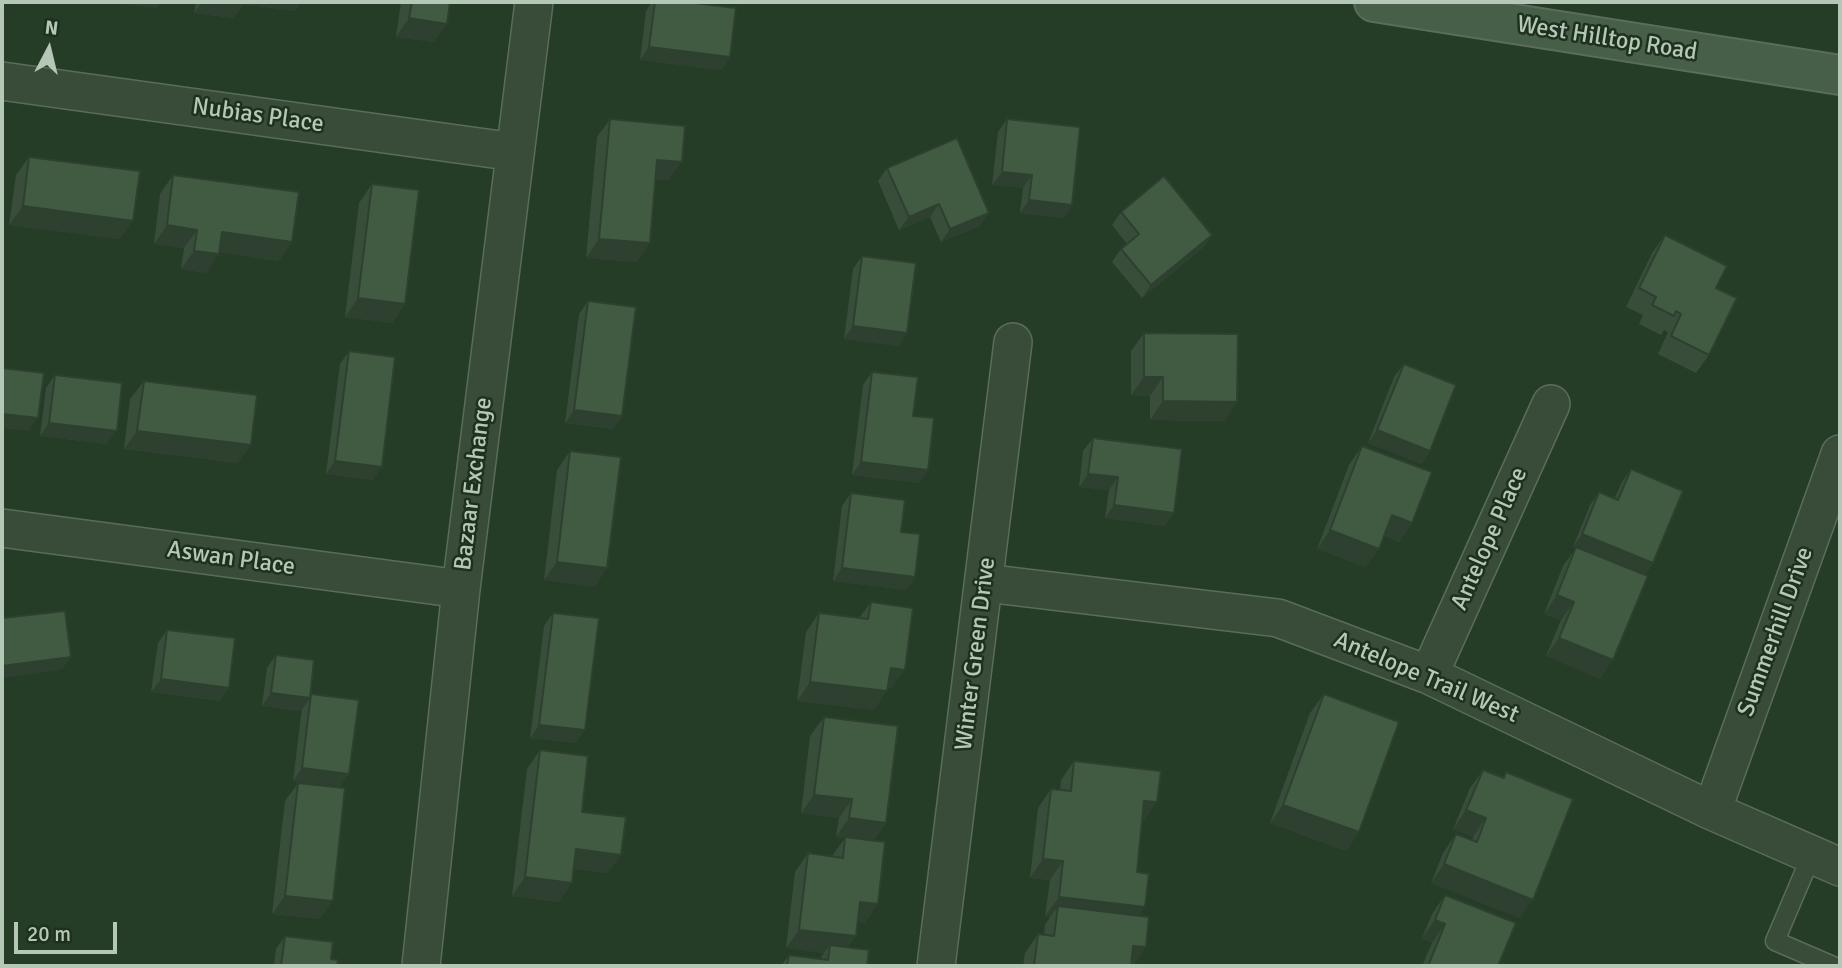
<!DOCTYPE html>
<html>
<head>
<meta charset="utf-8">
<style>
	body { margin:0 }
	#map { position:relative; width:1842px; height:968px; overflow:hidden; background:#253c26; font-family:Signika,sans-serif }
	canvas { display:block }
	.frame { position:absolute; inset:0; border:4px solid #b5c7b6; pointer-events:none }
	.north { position:absolute; left:14px; top:14px; width:70px; height:70px; -webkit-text-stroke:5px #1e311f; paint-order:stroke; rotate:7deg; font-size:19px; font-weight:700; line-height:28px; text-align:center; color:#b5c7b6 }
	.north::after { content:''; display:block; margin:auto; width:24px; height:32px; background:#b5c7b6; clip-path:polygon(50% 0,100% 100%,50% 72%,0 100%) }
	.scale { position:absolute; left:14px; top:922px; width:103px; height:32px; box-sizing:border-box; border:4px solid #b5c7b6; border-top:0; padding-left:9px; font-size:21px; line-height:24px; white-space:nowrap; color:#b5c7b6; -webkit-text-stroke:5px #1e311f; paint-order:stroke }
</style>
</head>
<body>
<div id="map">
<canvas width="1842" height="968"></canvas>
<div class="frame"></div>
<div class="north">N</div>
<div class="scale">20 m</div>
</div>
<script>
const c = document.querySelector('canvas').getContext('2d');
c.lineJoin = 'round';
function poly(rows) {
  const path = new Path2D();
  for (const r of rows) {
    path.moveTo(r[0], r[1]);
    for (let i = 2; i < r.length; i += 2) path.lineTo(r[i], r[i + 1]);
  }
  return path;
}
function stroke(path, color, width, dash) {
  c.strokeStyle = color;
  c.lineWidth = width;
  c.lineCap = dash ? 'butt' : 'round';
  c.setLineDash(dash || []);
  c.stroke(path);
}
function fillPath(path, color) {
  c.fillStyle = color;
  c.fill(path, 'evenodd');
}
function label(font, color, halo, rows, align = 'center') {
  c.font = font + ' Signika,sans-serif';
  c.lineWidth = 5;
  c.setLineDash([]);
  c.textBaseline = 'middle';
  c.strokeStyle = halo;
  c.fillStyle = color;
  for (const [text, x, y, turn = 0] of rows) {
    c.save();
    c.translate(x, y);
    c.rotate((+turn || 0) * Math.PI / 180);
    c.textAlign = isNaN(turn) ? turn : align;
    if (halo) c.strokeText(text, 0, 0);
    c.fillText(text, 0, 0);
    c.restore();
  }
}
const service = poly([
	[1812,854,1775,941,1833,966]
]);
const minor = poly([
	[2,81,515,152],
	[2,528,461,589],
	[985,583,1278,618,1429,675,1712,811,1840,867],
	[1429,675,1551,404],
	[1712,811,1840,454],
	[421,966,461,589,534,2],
	[936,966,1013,342]
]);
const secondary = poly([
	[1374,2,1840,75]
]);
stroke(service, '#5a6c5b', 21);
stroke(minor, '#5a6c5b', 40);
stroke(secondary, '#5a6c5b', 42);
stroke(service, '#394c3a', 18);
stroke(minor, '#394c3a', 37);
stroke(secondary, '#475f49', 38);
fillPath(poly([
	[196,2,301,2,295,11,243,4,233,18,194,13],
	[401,2,450,2,434,42,396,37],
	[652,2,687,2,730,57,721,70,640,60,646,11],
	[610,119,669,180,655,179,637,262,586,258,597,137],
	[1007,119,1072,205,1063,218,1020,213,1023,188,992,185,998,132],
	[29,157,120,239,9,225,16,175],
	[887,168,980,226,941,242,930,217,899,230,878,181],
	[173,175,279,261,219,252,206,273,181,269,184,248,154,244,160,194],
	[372,184,405,304,392,323,345,317,359,203],
	[1121,212,1212,235,1203,248,1142,298,1112,262,1121,249,1127,244,1112,225],
	[1665,235,1716,288,1709,355,1696,373,1658,354,1668,332,1664,330,1661,335,1639,324,1643,315,1626,307,1652,253],
	[862,256,907,333,898,346,844,339,853,269],
	[588,301,622,416,613,429,565,423,579,314],
	[1144,333,1237,402,1224,421,1150,420,1150,396,1131,395,1131,351],
	[349,351,373,480,326,474,340,364],
	[1404,364,1430,451,1421,464,1368,443,1394,377],
	[872,372,913,416,928,470,919,483,852,475,863,385],
	[55,375,107,444,40,436,46,388],
	[144,381,238,463,124,449,130,399],
	[1093,438,1165,526,1105,518,1109,490,1079,487,1083,451],
	[1362,446,1412,523,1399,542,1384,536,1366,567,1317,549,1349,465],
	[570,451,607,568,594,587,544,580,557,470],
	[1631,469,1653,563,1645,575,1600,679,1546,656,1561,620,1544,614,1563,566,1576,548,1573,547,1590,505,1599,492,1614,499,1622,482],
	[851,493,901,532,915,577,906,590,833,581,842,506],
	[871,602,892,688,888,688,874,710,797,701,806,632,819,613,859,618],
	[553,613,576,743,530,738,544,626],
	[167,630,220,701,151,692,158,643],
	[276,655,310,696,311,694,340,787,293,781,302,708,301,711,262,706,267,668],
	[1324,694,1359,832,1346,851,1270,823,1310,713],
	[824,717,886,823,873,841,865,923,857,922,848,947,867,966,781,966,789,955,820,959,824,953,786,948,795,872,808,853,832,856,845,838,836,837,839,818,801,813,810,736],
	[540,750,582,812,608,873,574,869,559,902,512,896,527,769],
	[1074,761,1144,821,1142,821,1137,872,1138,916,1133,966,1023,966,1025,953,1038,934,1044,935,1045,925,1050,917,1045,916,1050,880,1030,878,1038,808,1051,789,1060,790,1061,780],
	[1483,770,1503,778,1506,772,1520,918,1431,883,1443,853,1456,834,1472,840,1473,837,1453,829,1470,788],
	[298,783,320,919,272,914,285,801],
	[1445,895,1498,966,1422,966,1432,943,1422,938,1432,914],
	[285,936,337,966,274,966,276,949]
]), '#384e3a');
fillPath(poly([
	[109,2,161,2,157,8],
	[202,2,301,2,295,11,243,4,233,18,194,13],
	[409,18,447,24,434,42,396,37],
	[649,47,730,57,721,70,640,60],
	[657,160,682,162,669,180,644,179],
	[1002,172,1032,175,1023,188,992,185],
	[1029,200,1072,205,1063,218,1020,213],
	[939,204,930,217,899,230,909,217],
	[23,206,133,221,120,239,9,225],
	[989,213,980,226,941,242,950,229],
	[167,225,197,230,184,248,154,244],
	[222,232,292,242,279,261,209,251],
	[1212,235,1203,248,1142,298,1151,285],
	[599,239,650,243,637,262,586,258],
	[194,251,219,254,206,273,181,269],
	[358,298,405,304,392,323,345,317],
	[853,326,907,333,898,346,844,339],
	[1144,377,1163,377,1150,396,1131,395],
	[1163,401,1237,402,1224,421,1150,420],
	[574,410,622,416,613,429,565,423],
	[2,414,38,418,29,431,2,428],
	[49,423,117,431,107,444,40,436],
	[1377,430,1430,451,1421,464,1368,443],
	[137,431,251,445,238,463,124,449],
	[335,461,382,467,373,480,326,474],
	[861,462,928,470,919,483,852,475],
	[1088,474,1118,477,1109,490,1079,487],
	[1114,505,1174,513,1165,526,1105,518],
	[1392,515,1412,523,1399,542,1379,534],
	[1330,530,1379,549,1366,567,1317,549],
	[1582,534,1653,563,1644,576,1573,547],
	[557,562,607,568,594,587,544,580],
	[842,568,915,577,906,590,833,581],
	[1557,595,1574,602,1561,620,1544,614],
	[1559,638,1613,660,1600,679,1546,656],
	[71,657,62,670,2,678,2,666],
	[891,668,905,670,892,688,878,687],
	[161,679,229,688,220,701,151,692],
	[810,682,887,691,874,710,797,701],
	[271,693,310,698,301,711,262,706],
	[539,725,585,730,576,743,530,738],
	[302,768,349,774,340,787,293,781],
	[814,795,852,799,839,818,801,813],
	[1144,801,1157,802,1144,821,1131,820],
	[1283,805,1359,832,1346,851,1270,823],
	[1466,810,1486,818,1473,837,1453,829],
	[849,818,886,823,873,841,836,837],
	[576,849,621,855,608,873,563,868],
	[1043,859,1063,861,1050,880,1030,878],
	[1444,864,1533,900,1520,918,1431,883],
	[525,877,572,883,559,902,512,896],
	[285,896,333,901,320,919,272,914],
	[1059,897,1145,907,1132,926,1058,906,1050,917,1045,916],
	[860,902,878,904,865,923,847,921],
	[1435,920,1445,924,1432,943,1422,938],
	[799,930,856,936,843,955,830,945,824,953,786,948],
	[1133,946,1146,947,1133,966,1120,964]
]), '#2e402f');
const building = poly([
	[412,2,450,2,447,24,409,18,412,2],
	[655,2,687,2,736,8,730,57,649,47,655,2],
	[610,119,685,126,682,162,657,160,650,243,599,239,610,119],
	[1007,119,1080,127,1072,205,1029,200,1032,175,1002,172,1007,119],
	[957,138,989,213,950,229,939,204,909,217,887,168,957,138],
	[29,157,140,171,133,221,23,206,29,157],
	[173,175,299,192,292,242,222,232,219,254,194,251,197,230,167,225,173,175],
	[1164,176,1212,235,1151,285,1121,249,1139,234,1121,212,1164,176],
	[372,184,419,190,405,304,358,298,372,184],
	[1665,235,1727,266,1716,288,1737,298,1709,355,1671,336,1681,314,1676,311,1674,316,1652,305,1656,297,1639,288,1665,235],
	[862,256,916,263,907,333,853,326,862,256],
	[588,301,636,307,622,416,574,410,588,301],
	[1144,333,1238,334,1237,402,1163,401,1163,377,1144,377,1144,333],
	[349,351,395,357,382,467,335,461,349,351],
	[1404,364,1456,385,1430,451,1377,430,1404,364],
	[2,368,44,373,38,418,2,414,2,368],
	[872,372,918,377,913,416,934,418,928,470,861,462,872,372],
	[55,375,122,383,117,431,49,423,55,375],
	[144,381,257,395,251,445,137,431,144,381],
	[1093,438,1182,449,1174,513,1114,505,1118,477,1088,474,1093,438],
	[1362,446,1432,472,1412,523,1392,515,1379,549,1330,530,1362,446],
	[570,451,621,457,607,568,557,562,570,451],
	[1631,469,1683,491,1653,563,1582,534,1599,492,1618,500,1631,469],
	[851,493,905,500,901,532,920,534,915,577,842,568,851,493],
	[1576,547,1648,576,1613,660,1559,638,1574,602,1557,595,1576,547],
	[871,602,913,608,905,670,891,668,887,691,810,682,819,613,868,619,871,602],
	[65,611,71,657,2,666,2,618,65,611],
	[553,613,599,618,585,730,539,725,553,613],
	[167,630,235,638,229,688,161,679,167,630],
	[276,655,314,660,310,698,271,693,276,655],
	[311,694,359,700,349,774,302,768,311,694],
	[1324,694,1399,722,1359,832,1283,805,1324,694],
	[824,717,898,726,886,823,849,818,852,799,814,795,824,717],
	[540,750,588,756,582,812,626,817,621,855,576,849,572,883,525,877,540,750],
	[1074,761,1161,771,1157,802,1144,801,1137,872,1149,874,1145,907,1059,897,1063,861,1043,859,1051,789,1071,791,1074,761],
	[1483,770,1504,778,1506,772,1573,799,1533,900,1444,864,1456,834,1477,842,1486,818,1466,810,1483,770],
	[298,783,345,788,333,901,285,896,298,783],
	[845,837,885,842,878,904,860,902,856,936,799,930,808,853,843,858,845,837],
	[1445,895,1516,923,1498,966,1428,966,1445,924,1435,920,1445,895],
	[1058,906,1149,917,1146,947,1133,946,1131,966,1034,966,1038,934,1054,936,1058,906],
	[285,936,333,942,331,959,338,960,337,966,281,966,285,936],
	[830,945,869,950,867,966,787,966,789,955,828,960,830,945]
]);
fillPath(building, '#415b43');
stroke(building, '#2e402f', 2);
label('24px', '#b5c7b6', '#1e311f', [
	["West Hilltop Road",1607,39,9],
	["Nubias Place",258,116,8],
	["Bazaar Exchange",474,484,-83],
	["Antelope Place",1490,539,-66],
	["Aswan Place",231,559,8],
	["Summerhill Drive",1776,632,-70],
	["Winter Green Drive",976,654,-83],
	["Antelope Trail West",1426,678,23]
]);
</script>
</body>
</html>
